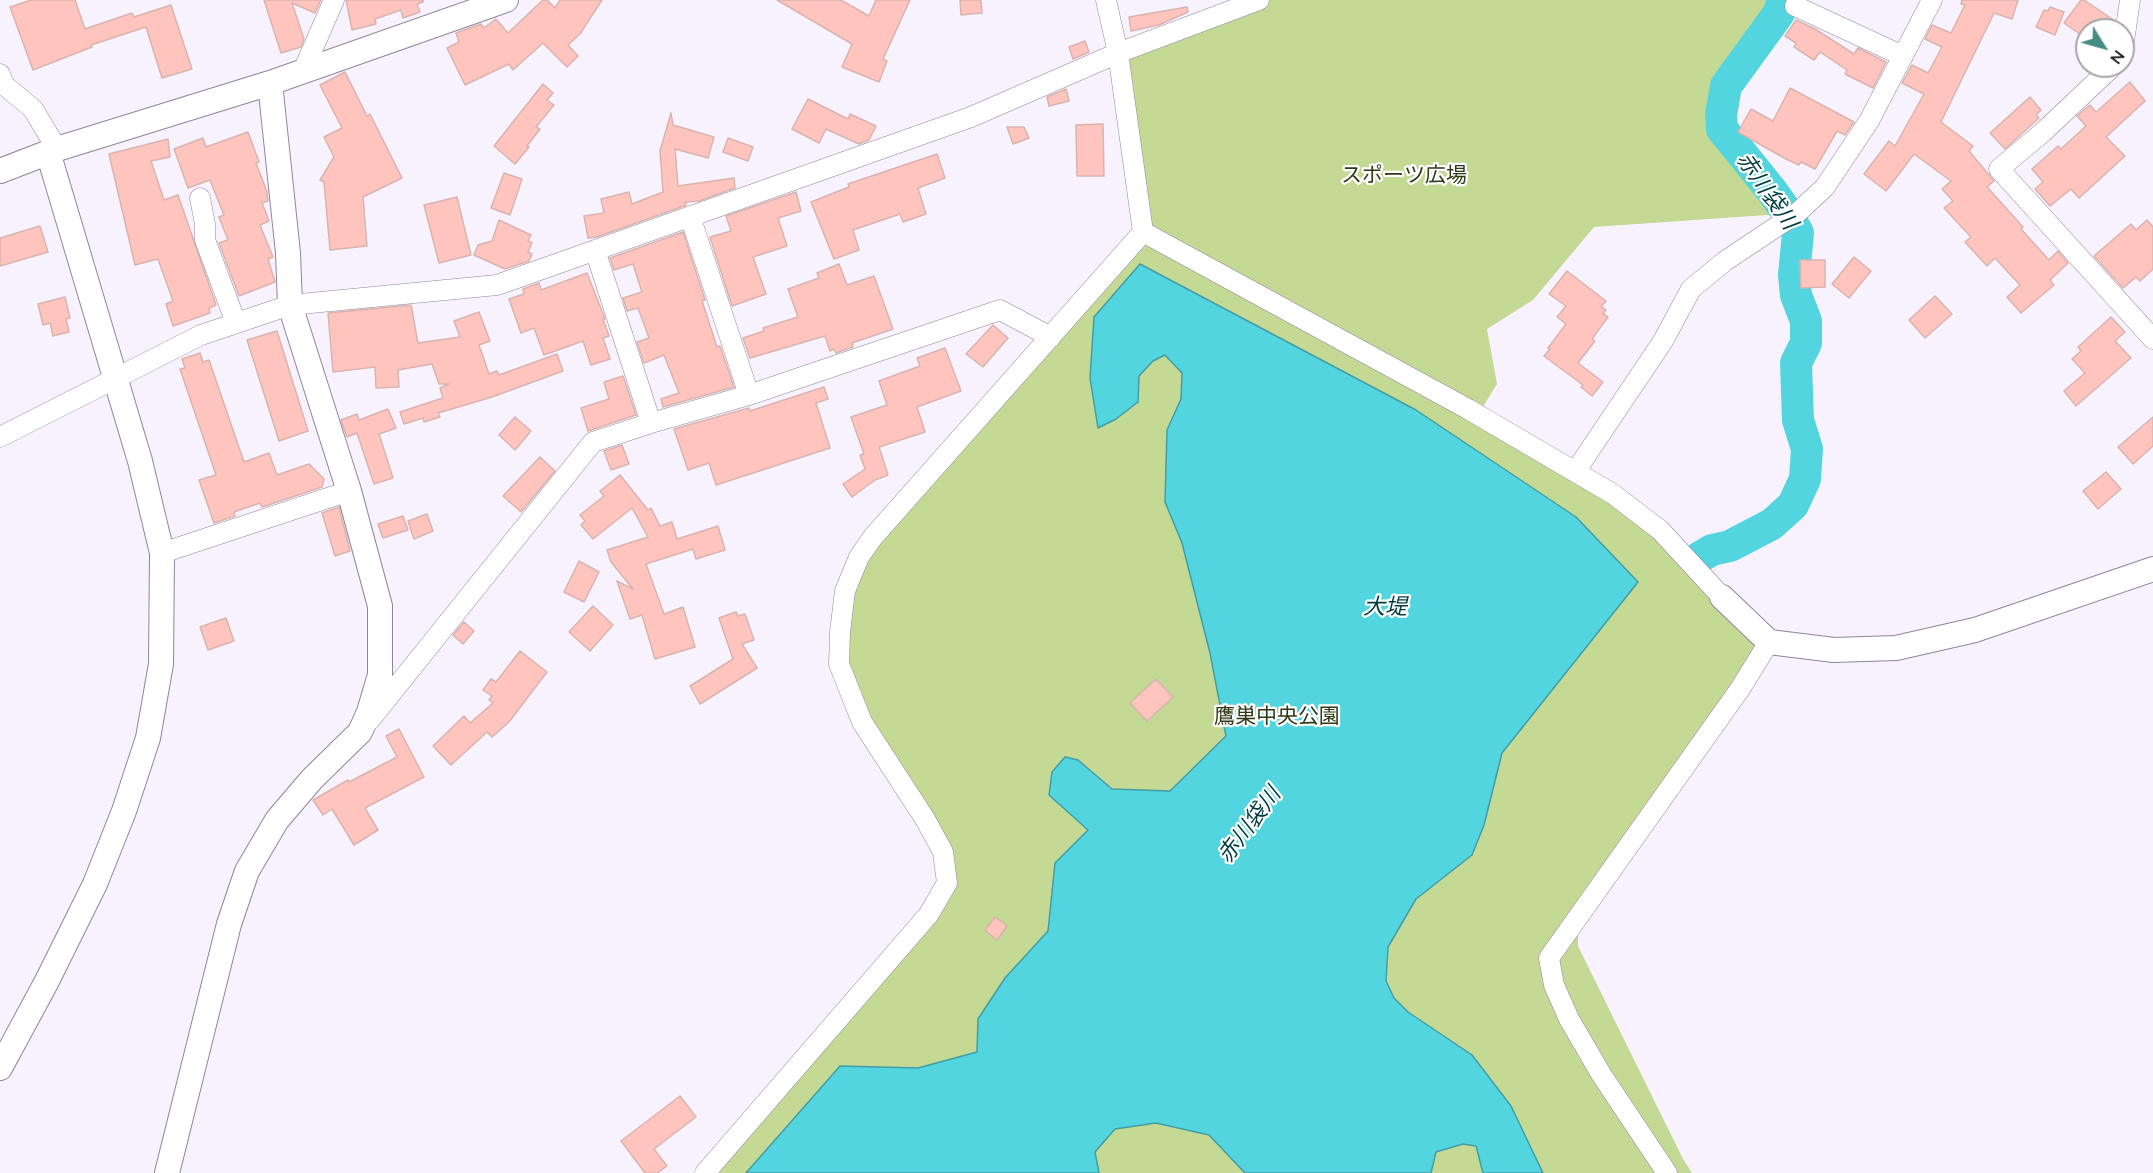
<!DOCTYPE html>
<html>
<head>
<meta charset="utf-8">
<style>
	body { margin:0 }
	#map { position:relative; width:2153px; height:1173px; overflow:hidden; background:#f8f2ff; font-family:Lato,sans-serif }
	canvas { display:block }
	.north { position:absolute; left:2075px; top:18px; width:60px; height:60px; box-sizing:border-box; background:#fff; border:2px solid #a6a4a8; border-radius:50%; rotate:127deg; font-size:16px; font-weight:700; line-height:24px; text-align:center; color:#201b25 }
	.north::after { content:''; display:block; margin:auto; width:21px; height:27px; background:#458c85; clip-path:polygon(50% 0,100% 100%,50% 72%,0 100%) }
</style>
</head>
<body>
<div id="map">
<canvas width="2153" height="1173"></canvas>
<div class="north">N</div>
</div>
<script>
const c = document.querySelector('canvas').getContext('2d');
c.lineJoin = 'round';
function fillPath(path, color) {
  c.fillStyle = color;
  c.fill(path, 'evenodd');
}
function poly(rows) {
  const path = new Path2D();
  for (const r of rows) {
    path.moveTo(r[0], r[1]);
    for (let i = 2; i < r.length; i += 2) path.lineTo(r[i], r[i + 1]);
  }
  return path;
}
function stroke(path, color, width, dash) {
  c.strokeStyle = color;
  c.lineWidth = width;
  c.lineCap = dash ? 'butt' : 'round';
  c.setLineDash(dash || []);
  c.stroke(path);
}
function label(font, color, halo, rows, align = 'center') {
  c.font = font + ' Lato,"Noto Sans JP",sans-serif';
  c.lineWidth = 4.5;
  c.setLineDash([]);
  c.textBaseline = 'middle';
  c.strokeStyle = halo;
  c.fillStyle = color;
  for (const [text, x, y, turn = 0] of rows) {
    c.save();
    c.translate(x, y);
    c.rotate((+turn || 0) * Math.PI / 180);
    c.textAlign = isNaN(turn) ? turn : align;
    if (halo) c.strokeText(text, 0, 0);
    c.fillText(text, 0, 0);
    c.restore();
  }
}
fillPath(poly([
	[1259,0,1777,0,1772,14,1737,60,1718,91,1714,120,1722,146,1781,214,1594,227,1533,300,1487,329,1497,384,1478,415,1613,494,1769,642,1578,915,1578,946,1683,1159,1692,1173,705,1173,947,883,943,852,839,664,859,557,1142,232,1118,53]
]), '#c4d994');
const water = poly([
	[1140,264,1416,410,1576,517,1638,582,1502,753,1484,825,1472,855,1416,899,1388,947,1386,981,1394,998,1408,1012,1472,1055,1511,1106,1543,1173,1483,1173,1476,1146,1463,1144,1436,1152,1431,1173,1245,1173,1209,1135,1156,1123,1115,1129,1095,1152,1099,1173,746,1173,840,1066,918,1068,977,1052,978,1019,1005,978,1048,931,1055,863,1088,830,1049,795,1052,772,1065,757,1078,760,1112,789,1170,791,1226,736,1210,653,1182,543,1165,502,1167,430,1181,399,1182,373,1165,355,1153,361,1139,376,1138,402,1116,419,1098,428,1090,378,1094,317,1140,264]
]);
fillPath(water, '#52d5de');
stroke(water, '#439da6', 1.5);
stroke(poly([
	[1700,557,1712,550,1730,546,1772,524,1793,505,1805,479,1807,449,1798,420,1796,363,1806,343,1806,321,1796,295,1794,275,1798,233,1786,211,1772,191,1722,129,1721,115,1726,86,1779,13,1783,0]
]), '#52d5de', 32);
const building = poly([
	[31,0,75,0,85,29,132,13,134,17,171,5,192,69,162,78,146,27,91,45,92,47,33,70,10,7,31,0],
	[264,0,321,0,315,13,292,3,304,39,301,47,281,53,264,0],
	[346,0,423,0,423,2,417,4,420,12,403,18,401,10,375,19,376,24,352,30,346,0],
	[543,0,547,0,555,8,560,0,602,0,580,34,568,45,578,56,567,67,543,43,513,70,509,64,465,85,447,48,459,42,456,33,481,24,484,28,496,19,508,33,543,0],
	[777,0,841,0,869,16,876,0,910,0,883,59,887,61,879,82,842,67,852,44,777,0],
	[960,0,981,0,982,13,961,15,960,0],
	[1962,0,2018,0,2012,19,1994,13,1941,122,1973,146,1969,151,1994,181,1987,187,2023,227,2021,229,2049,260,2058,251,2068,263,2050,280,2054,285,2021,313,2007,297,2020,285,1995,258,1987,266,1965,242,1971,237,1944,208,1953,201,1942,189,1951,181,1914,154,1886,191,1864,174,1889,141,1895,146,1924,94,1902,83,1912,65,1928,73,1942,47,1925,39,1932,25,1951,33,1965,5,1961,4,1962,0],
	[2081,0,2084,0,2115,21,2114,30,2087,30,2087,39,2064,23,2081,0],
	[1187,7,1188,12,1159,25,1131,31,1129,17,1187,7],
	[2050,7,2064,12,2055,35,2036,27,2044,10,2048,11,2050,7],
	[1796,20,1815,29,1854,54,1858,48,1886,62,1873,88,1845,74,1847,70,1820,52,1814,60,1794,47,1796,43,1785,36,1796,20],
	[1085,41,1089,52,1073,59,1069,47,1085,41],
	[345,72,367,116,370,114,402,178,363,197,367,246,330,250,324,182,320,180,334,157,324,137,342,128,320,85,345,72],
	[2130,82,2145,101,2106,137,2125,156,2079,198,2071,189,2050,206,2035,189,2043,182,2032,169,2058,146,2061,149,2086,126,2077,116,2090,105,2096,112,2130,82],
	[543,84,553,93,547,100,554,105,536,127,540,129,527,146,529,147,515,164,494,146,543,84],
	[1790,88,1854,122,1845,135,1837,131,1815,169,1801,162,1799,165,1786,159,1738,132,1751,109,1773,121,1790,88],
	[1066,89,1069,101,1049,106,1047,97,1066,89],
	[2030,97,2041,110,2036,115,2039,118,2005,149,1990,133,2030,97],
	[808,99,848,119,850,114,876,126,869,140,859,144,826,129,819,143,792,129,808,99],
	[671,113,673,125,714,137,708,158,675,149,678,186,734,178,735,188,699,201,685,202,686,205,684,206,597,237,588,238,584,216,604,213,601,199,629,192,632,204,663,192,660,151,671,113],
	[1103,124,1104,176,1077,176,1076,125,1103,124],
	[1007,127,1024,127,1029,138,1013,144,1007,127],
	[248,132,259,162,256,163,267,192,268,201,262,203,269,221,260,225,273,257,268,259,275,282,239,296,219,243,228,240,219,217,224,215,210,180,188,188,174,149,203,138,206,147,248,132],
	[728,138,753,147,748,161,723,152,728,138],
	[168,139,170,157,151,161,164,200,178,195,216,305,209,308,210,313,173,326,166,304,173,301,158,259,135,265,109,154,168,139],
	[937,154,945,178,918,188,926,214,903,222,900,214,853,230,859,250,834,259,811,202,849,187,848,184,937,154],
	[504,173,522,179,510,215,491,208,504,173],
	[796,192,801,211,778,218,787,246,753,257,766,294,732,306,710,237,731,231,726,216,796,192],
	[457,197,471,255,439,263,424,205,457,197],
	[499,220,531,235,528,241,532,243,528,252,532,254,529,261,505,269,474,255,478,245,492,241,499,220],
	[2147,220,2153,227,2153,269,2140,281,2136,277,2123,288,2094,256,2131,224,2136,230,2147,220],
	[40,226,48,252,0,266,0,238,40,226],
	[683,232,705,300,702,301,717,347,720,346,734,387,663,407,661,399,679,393,664,355,644,363,637,342,649,338,638,308,627,311,623,298,642,292,633,264,614,270,610,258,683,232],
	[1854,257,1871,271,1849,298,1832,284,1854,257],
	[1800,260,1825,260,1825,287,1801,288,1800,260],
	[839,264,847,285,874,276,893,329,852,343,853,347,836,353,834,349,830,351,825,336,750,358,743,338,764,331,763,328,798,317,788,289,819,278,817,273,839,264],
	[1567,271,1606,301,1601,307,1606,310,1603,314,1608,317,1592,339,1595,341,1578,363,1603,382,1592,396,1581,387,1583,385,1544,356,1550,349,1548,348,1566,324,1557,317,1566,306,1549,294,1567,271],
	[587,273,605,319,603,319,609,336,603,338,610,359,591,365,583,341,544,355,534,328,521,333,509,299,524,294,523,289,539,283,541,290,587,273],
	[1935,296,1952,314,1925,338,1909,320,1935,296],
	[65,297,70,318,66,319,69,332,53,336,50,323,43,325,38,304,65,297],
	[411,305,418,343,460,337,454,321,479,312,490,341,479,345,489,374,497,371,499,375,557,354,563,371,492,397,438,413,440,417,424,422,423,418,404,424,400,412,443,398,440,388,449,384,439,384,432,364,398,370,399,387,376,388,375,367,333,372,328,313,411,305],
	[2111,317,2125,332,2115,341,2131,358,2076,406,2064,391,2085,373,2072,359,2081,351,2078,347,2111,317],
	[993,325,1008,338,983,367,966,354,993,325],
	[277,331,308,431,279,441,247,340,277,331],
	[945,348,961,391,917,407,925,432,879,447,888,475,875,480,852,497,843,484,865,469,860,455,864,454,851,417,887,405,879,381,920,366,917,358,945,348],
	[200,353,203,362,209,360,244,462,269,453,277,475,309,464,324,479,322,487,262,507,260,503,234,512,235,516,214,523,199,480,216,475,180,369,185,368,182,359,200,353],
	[623,376,636,415,588,431,581,408,609,399,604,382,623,376],
	[824,387,828,399,816,403,830,448,716,485,709,463,688,470,674,429,749,408,750,411,824,387],
	[388,409,396,428,379,434,393,478,374,484,357,433,347,437,341,420,357,414,359,420,388,409],
	[515,417,531,431,515,450,499,435,515,417],
	[2153,417,2153,446,2133,464,2118,447,2153,417],
	[622,445,629,464,611,470,604,451,622,445],
	[540,457,555,471,521,512,503,496,540,457],
	[2106,472,2121,489,2098,509,2083,491,2106,472],
	[620,475,648,510,651,508,660,526,672,522,677,539,718,526,725,550,696,559,693,549,646,564,664,614,683,607,695,647,655,659,642,615,630,619,617,581,633,589,611,562,607,550,648,537,632,508,593,539,581,525,585,521,580,515,604,496,600,491,620,475],
	[339,507,350,551,335,556,322,513,339,507],
	[427,514,433,531,414,539,408,521,427,514],
	[403,516,408,530,383,538,378,524,403,516],
	[579,561,599,572,584,602,564,592,579,561],
	[593,606,613,625,590,651,569,632,593,606],
	[736,612,738,616,745,614,754,640,742,644,757,668,700,704,690,686,733,659,719,618,736,612],
	[226,618,234,641,208,650,200,627,226,618],
	[464,622,474,631,463,644,453,635,464,622],
	[520,651,547,672,509,722,492,737,487,732,451,765,433,746,464,716,470,723,493,703,489,700,492,696,483,690,491,679,496,682,520,651],
	[1156,679,1173,697,1147,721,1130,703,1156,679],
	[399,729,424,777,365,808,378,830,354,845,332,809,323,815,313,800,348,780,349,782,397,757,386,736,399,729],
	[995,917,1007,926,997,940,985,930,995,917],
	[680,1096,696,1117,654,1149,667,1166,657,1173,645,1173,621,1141,680,1096]
]);
fillPath(building, '#ffc4bd');
stroke(building, '#d8b4af', 1.5);
const minor = poly([
	[1795,6,1903,56],
	[2123,48,2130,0],
	[2113,66,2042,133,1999,169,2153,339],
	[303,71,334,0],
	[0,74,4,85,33,109,57,149],
	[200,198,205,224,205,240,236,323],
	[690,216,749,395],
	[1143,232,1468,409,1613,494,1660,530,1722,597],
	[595,250,651,423],
	[0,437,201,335,290,305,497,285,971,117,1118,53,1259,0],
	[1575,472,1663,341,1691,289,1725,261,1797,213,1825,187,1869,121,1932,0],
	[162,553,349,491],
	[369,721,593,442,651,423,749,395,1000,310,1051,337],
	[705,1173,929,914,947,883,943,852,925,819,862,722,839,664,840,632,845,591,859,557,873,537,1143,232,1118,53,1106,0],
	[1667,1173,1601,1074,1569,1019,1554,985,1549,958,1740,689,1769,642]
]);
const tertiary = poly([
	[0,171,57,149,270,83,506,0],
	[1722,597,1769,642,1834,650,1896,648,1975,630,2153,569],
	[0,1068,47,981,95,884,124,811,148,738,161,664,162,553,140,461,48,152],
	[167,1173,229,924,247,871,277,820,312,779,360,732,369,712,380,675,380,606,349,491,290,305,288,253,270,83]
]);
stroke(minor, '#91849f', 21);
stroke(tertiary, '#91849f', 26);
stroke(minor, '#fff', 20);
stroke(tertiary, '#fff', 24);
label('21px', '#303a16', '#fff', [
	["スポーツ広場",1404,175],
	["鷹巣中央公園",1277,716]
]);
label('italic 22px', '#003d41', '#fff', [
	["赤川袋川",1767,191,55],
	["大堤",1385,607],
	["赤川袋川",1249,825,-53]
]);
</script>
</body>
</html>
